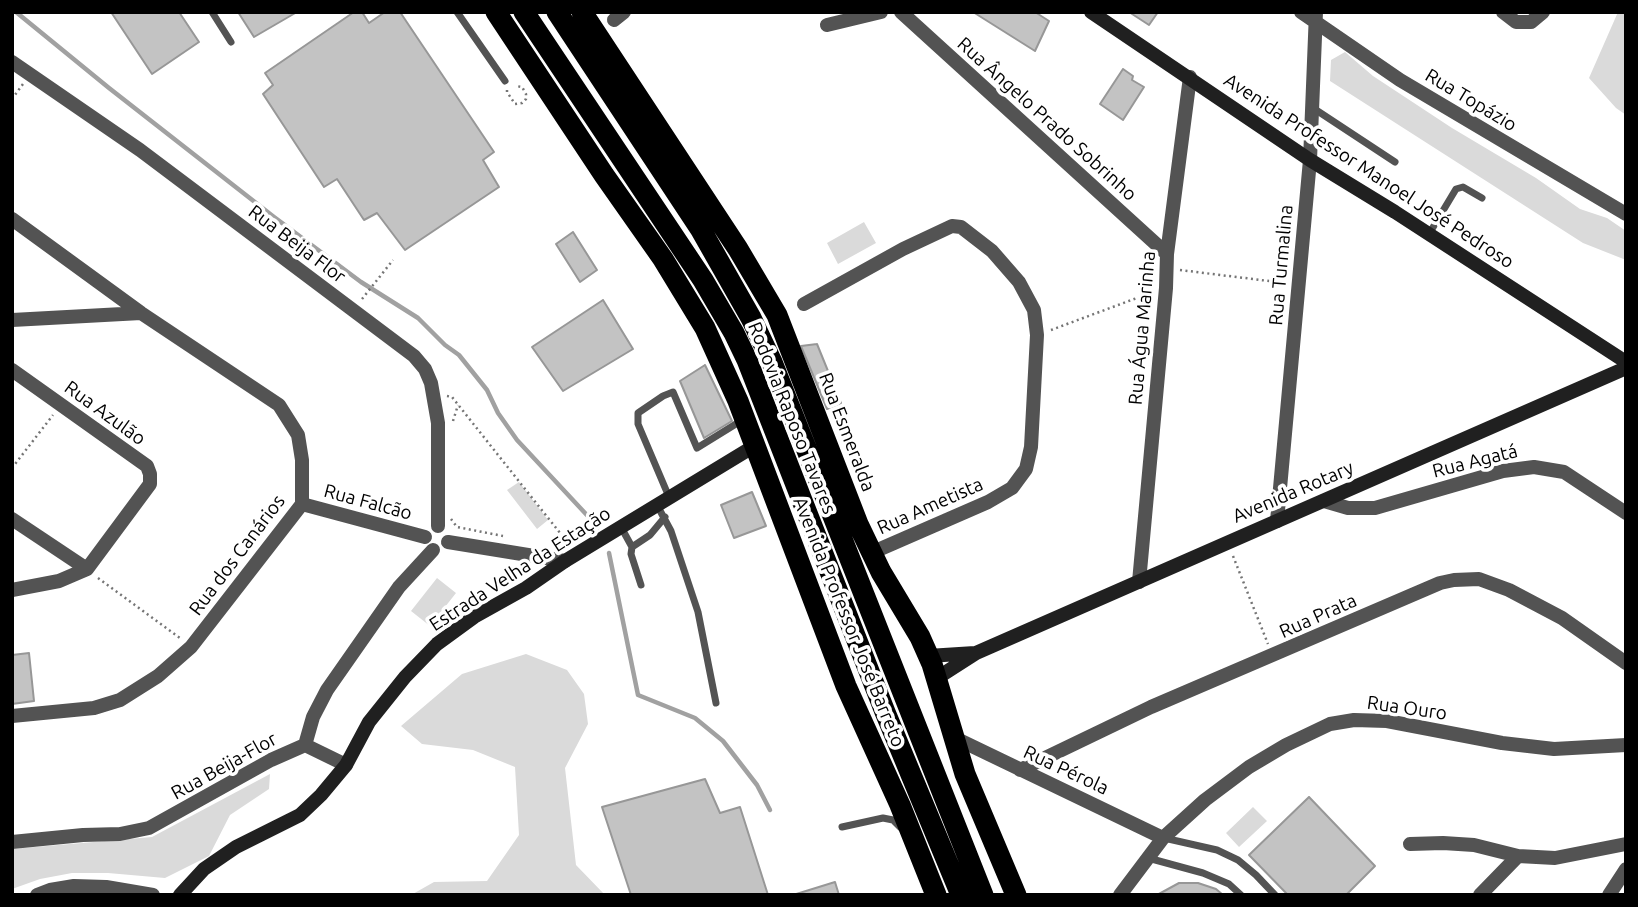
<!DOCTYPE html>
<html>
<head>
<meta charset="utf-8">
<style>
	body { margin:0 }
	#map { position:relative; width:1638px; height:907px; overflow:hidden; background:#fff; font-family:Ubuntu,sans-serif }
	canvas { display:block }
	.frame { position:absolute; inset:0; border:14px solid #000; pointer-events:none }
</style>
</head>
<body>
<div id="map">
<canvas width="1638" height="907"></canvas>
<div class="frame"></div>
</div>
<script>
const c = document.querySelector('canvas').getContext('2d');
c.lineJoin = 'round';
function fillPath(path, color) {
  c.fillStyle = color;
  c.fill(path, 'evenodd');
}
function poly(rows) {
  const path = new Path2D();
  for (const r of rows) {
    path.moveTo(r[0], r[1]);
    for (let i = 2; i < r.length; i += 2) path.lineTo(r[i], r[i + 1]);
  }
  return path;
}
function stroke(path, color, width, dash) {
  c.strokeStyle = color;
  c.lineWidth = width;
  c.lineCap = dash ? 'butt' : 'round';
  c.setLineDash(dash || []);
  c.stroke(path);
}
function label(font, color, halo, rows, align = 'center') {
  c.font = font + ' Ubuntu,sans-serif';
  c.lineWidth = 7;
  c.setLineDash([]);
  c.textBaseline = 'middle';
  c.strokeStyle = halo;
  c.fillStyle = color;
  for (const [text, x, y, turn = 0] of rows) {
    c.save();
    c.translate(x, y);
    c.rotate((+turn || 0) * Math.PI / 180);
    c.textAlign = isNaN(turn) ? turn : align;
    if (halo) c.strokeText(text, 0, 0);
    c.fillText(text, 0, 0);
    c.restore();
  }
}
fillPath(poly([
	[1618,12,1626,12,1626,115,1616,108,1589,78],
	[1345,52,1373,76,1452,128,1536,178,1580,209,1607,218,1626,231,1626,260,1583,243,1330,81,1331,60],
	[864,222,876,243,838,264,827,243],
	[519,482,548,520,537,529,507,490],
	[437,578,456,593,430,626,411,611],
	[526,654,567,670,584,694,588,724,565,768,576,865,605,895,411,895,434,882,487,881,519,835,515,767,473,750,422,744,401,726,462,674],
	[270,774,269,789,230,815,209,856,165,878,108,873,72,873,40,879,12,889,12,849,152,837],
	[1253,807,1267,821,1239,847,1226,833]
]), '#dadada');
stroke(poly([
	[16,12,109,88,274,217,361,282,418,318,445,345,459,355,487,390,498,413,517,440,598,527],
	[609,553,638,695,695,718,723,741,757,785,770,810]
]), '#a1a1a1', 4.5);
const building = poly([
	[111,12,179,12,199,42,152,74,111,12],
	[238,12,297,12,254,37,238,12],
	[354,12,362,12,369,23,385,12,400,12,494,152,483,160,499,187,405,250,377,213,364,220,337,179,324,187,263,94,273,85,265,73,354,12],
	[973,12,1035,12,1049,21,1035,51,973,12],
	[1129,12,1158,12,1149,25,1129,12],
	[1123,69,1133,76,1132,80,1144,87,1123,120,1100,104,1123,69],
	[573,232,597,270,580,282,556,244,573,232],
	[603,300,633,349,563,391,532,347,603,300],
	[817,344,841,403,827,409,801,346,817,344],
	[705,365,732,421,704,438,680,381,705,365],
	[752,492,766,526,734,538,721,505,752,492],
	[29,653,34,701,12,704,12,655,29,653],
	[705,779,720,813,740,807,768,895,631,895,602,807,705,779],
	[1309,797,1375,866,1346,895,1288,895,1249,855,1309,797],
	[835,882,839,895,793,895,835,882],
	[1179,883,1198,883,1216,889,1223,895,1157,895,1179,883]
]);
fillPath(building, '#c3c3c3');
stroke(building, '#979797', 2);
stroke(poly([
	[507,90,507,92,515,104,522,103,526,99,526,94,522,87,516,86],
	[12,99,23,84],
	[1180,270,1285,283],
	[362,299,393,260],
	[1051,330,1153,292],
	[447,396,452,397,564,538,564,546],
	[453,421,458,405],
	[12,468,53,415],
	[451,519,457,527,503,536],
	[1233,556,1268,644],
	[98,578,180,638]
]), '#757575', 2.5, [2, 3.5]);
stroke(poly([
	[212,12,231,42],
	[457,12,505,81],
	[1313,108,1395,162],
	[1429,234,1456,189,1463,187,1482,198],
	[669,497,638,424,638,413,663,396,673,392,697,448,744,419],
	[657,505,671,531,698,612,716,703],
	[621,527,632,547],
	[641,585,631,554,632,547,650,535,665,517],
	[842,827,883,818,893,820,900,827],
	[1164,838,1217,850,1238,860,1256,875,1275,895],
	[1148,858,1203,873,1229,884,1241,895]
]), '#535353', 7);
stroke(poly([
	[901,12,1167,254],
	[1301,12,1400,80,1626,214],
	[1503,12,1516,22,1531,22,1543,12],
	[614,20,624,12],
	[827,25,881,12],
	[12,62,140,150,414,356,425,369,431,383,438,423,438,526],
	[12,219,141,313,279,405,298,435,302,460,302,504,191,647,158,676,120,700,94,708,12,716],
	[804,304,903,249,952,226,961,227,992,251,1019,282,1034,310,1037,335,1031,447,1026,469,1012,488,988,502,871,553],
	[12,320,141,313],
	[12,370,147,466,150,474,150,484,87,569,59,581,12,590],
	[1324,501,1348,508,1375,508,1503,471,1534,467,1564,472,1626,513],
	[302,504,425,537],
	[12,519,87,569],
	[1277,521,1310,160,1316,12],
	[448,542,565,561],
	[1139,582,1166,288,1167,254,1190,77],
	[953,737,1163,838],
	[305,745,346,765],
	[1020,770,1151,707,1440,583,1454,580,1479,579,1509,590,1562,618,1626,663],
	[12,842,83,835,120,834,149,828,271,760,305,745,313,717,327,690,399,587,433,550],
	[1410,844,1443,843,1474,845,1518,856,1555,858,1626,844],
	[37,895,50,890,74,886,106,887,153,895],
	[1120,895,1163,838,1205,800,1249,767,1286,745,1330,724,1354,720,1387,721,1502,743,1554,749,1626,745],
	[1480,895,1518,856],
	[1609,895,1626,869]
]), '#535353', 14);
stroke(poly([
	[1091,12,1310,160,1395,212,1626,362],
	[928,656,975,653],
	[937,678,976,653,1626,368],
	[180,895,204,869,236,847,300,815,321,795,346,765,369,722,405,677,437,644,474,617,526,588,565,561,756,445]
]), '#202020', 14);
stroke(poly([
	[496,12,604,175,663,259,705,328,738,401,846,686,900,805,936,895],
	[524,12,703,280,734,333,747,360,885,712,961,895],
	[557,12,701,230,751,318,772,362,983,895],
	[582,12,738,249,777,315,858,524,881,572,920,637,932,664,965,774,1016,895]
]), '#000', 21);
label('19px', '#000', '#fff', [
	["Rua Topázio",1471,100,31],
	["Rua Ângelo Prado Sobrinho",1047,119,42],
	["Avenida Professor Manoel José Pedroso",1369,171,33],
	["Rua Beija Flor",297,244,37],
	["Rua Turmalina",1281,265,-85],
	["Rua Água Marinha",1142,328,-85],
	["Rua Azulão",105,413,36],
	["Rodovia Raposo Tavares",792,418,68],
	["Rua Esmeralda",847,432,69],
	["Rua Agatá",1475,461,-14],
	["Avenida Rotary",1293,492,-23],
	["Rua Falcão",368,502,15],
	["Rua Ametista",930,506,-24],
	["Rua dos Canários",237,555,-53],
	["Estrada Velha da Estação",520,569,-33],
	["Rua Prata",1318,616,-24],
	["Avenida Professor José Barreto",849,622,68],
	["Rua Ouro",1407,708,8],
	["Rua Beija-Flor",224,766,-29],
	["Rua Pérola",1066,770,25]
]);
</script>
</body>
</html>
